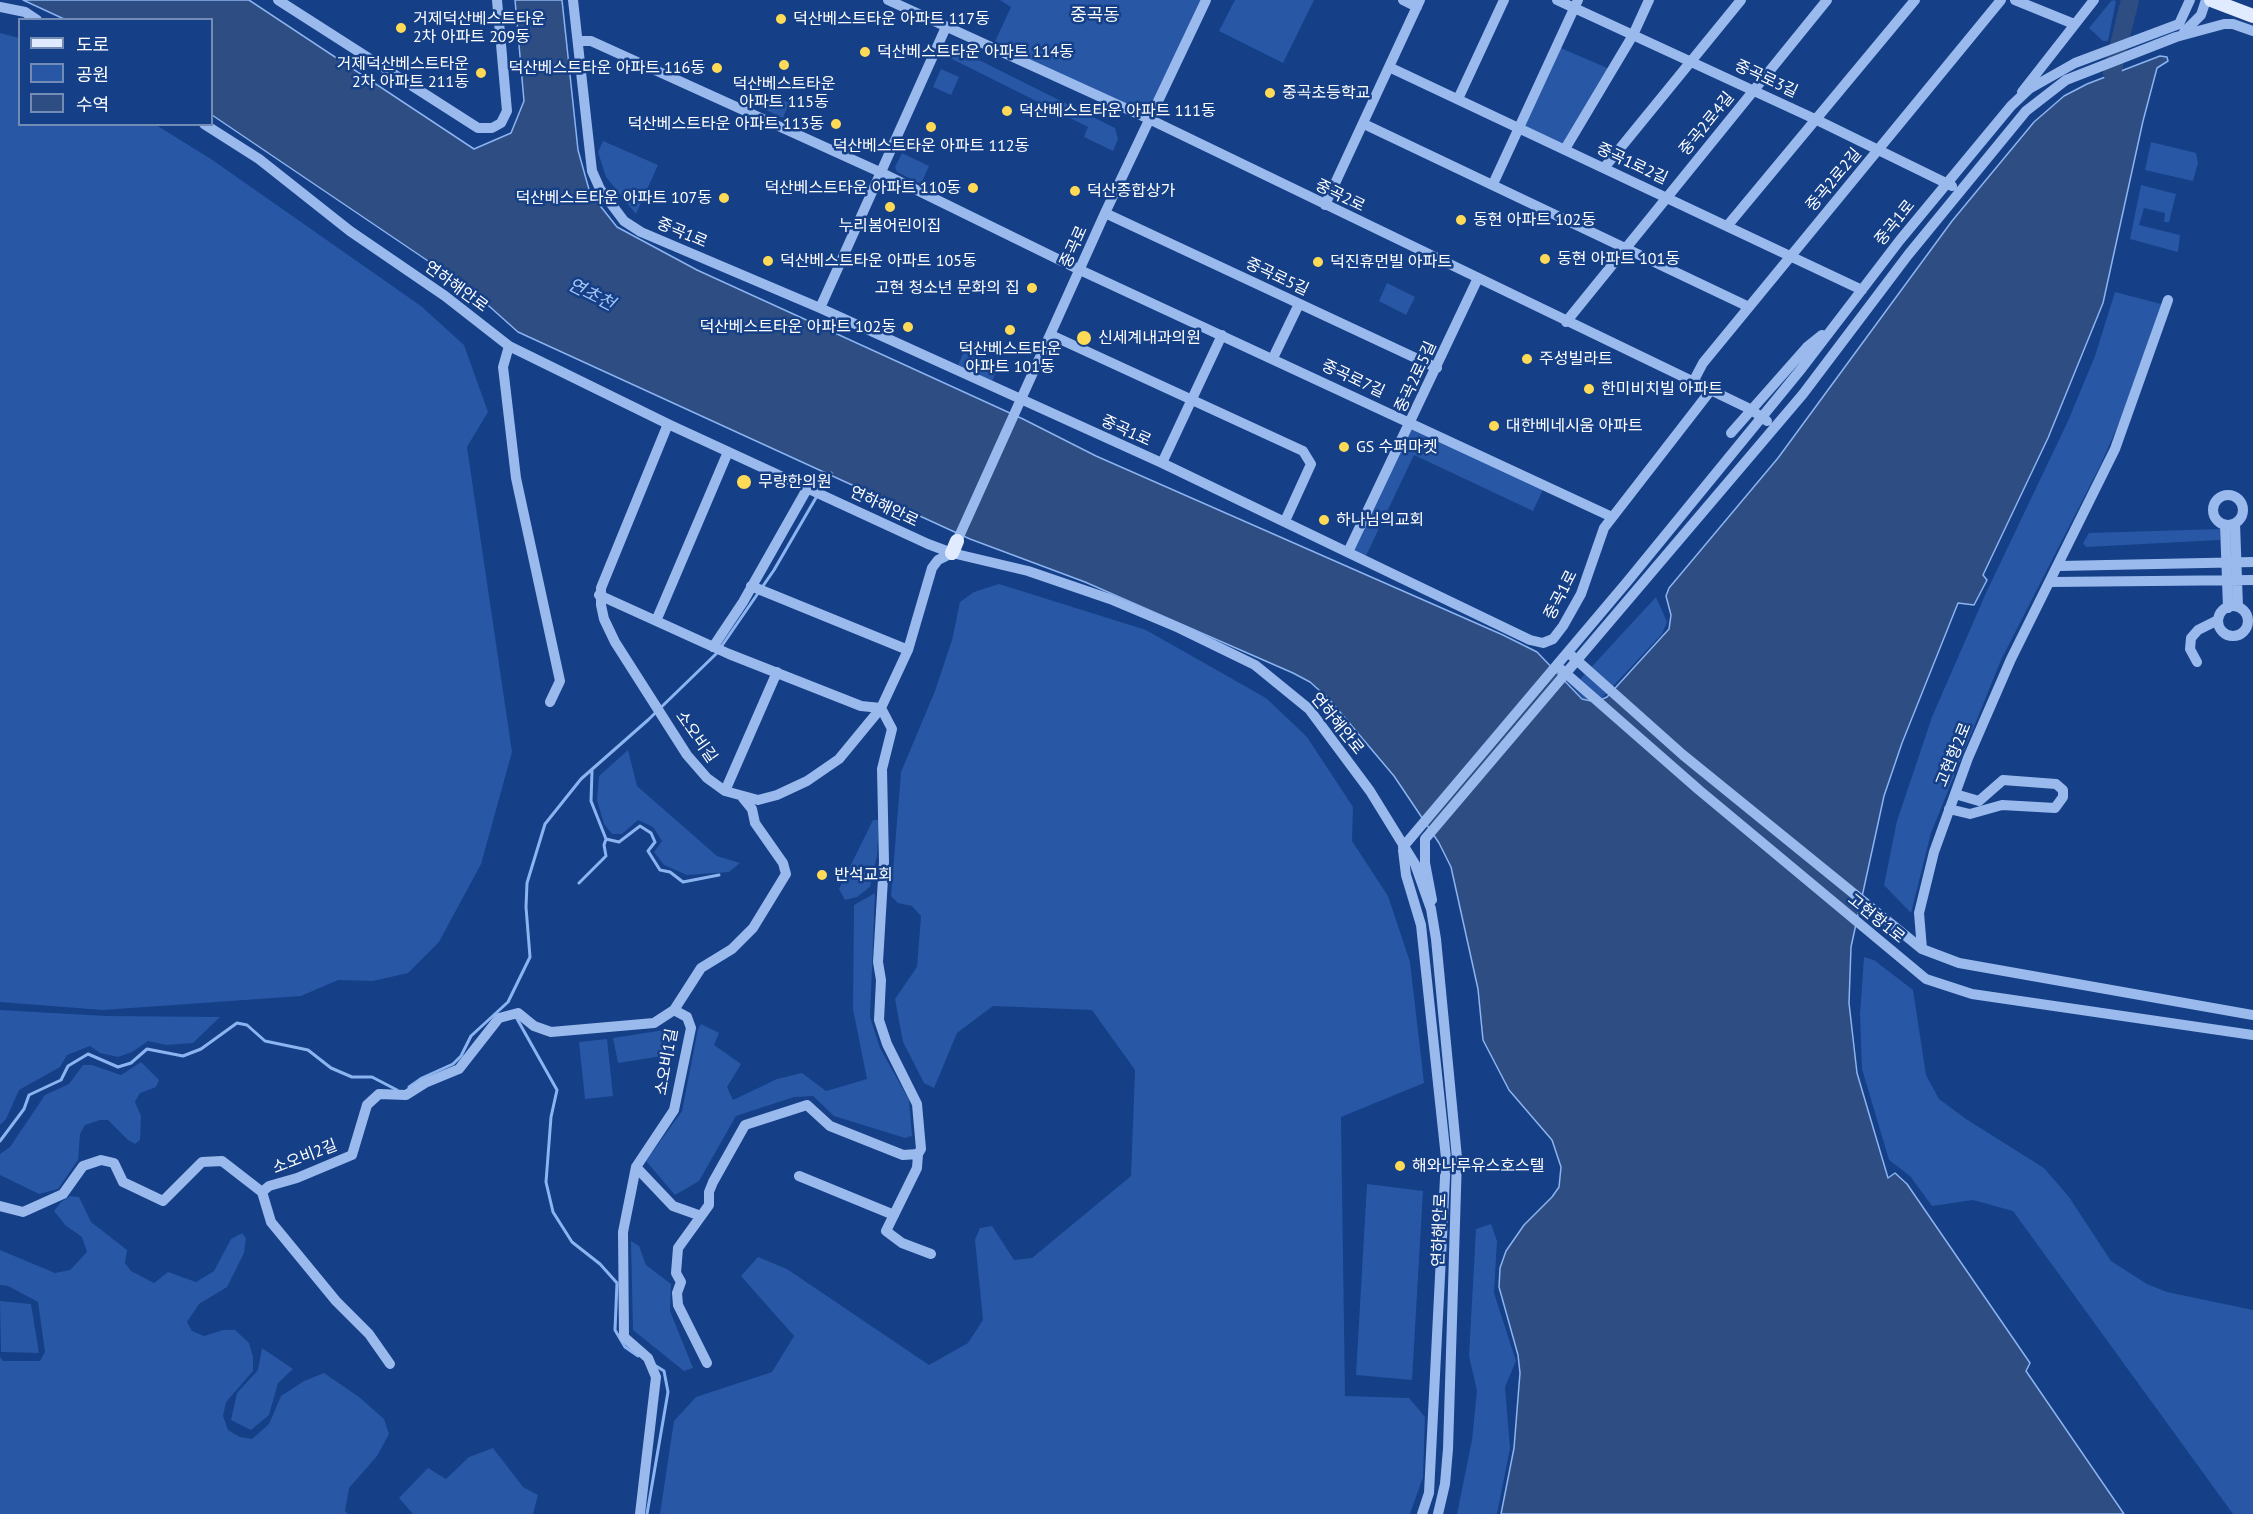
<!DOCTYPE html>
<html>
<head>
<meta charset="utf-8">
<style>
	body { margin:0 }
	#map { position:relative; width:2253px; height:1514px; overflow:hidden; background:#153f86; font-family:"PT Sans","Noto Sans KR",sans-serif }
	canvas { display:block }
	.legend { position:absolute; left:18px; top:18px; width:195px; height:108px; box-sizing:border-box; background:#153f86; border:2px solid #738cb6; margin:0; padding:8px 10px; list-style:none; font-size:18px; color:#fff }
	.legend li { display:flex; align-items:center; gap:12px; height:30px }
	.legend b { width:30px; border:2px solid #738cb6 }
</style>
</head>
<body>
<div id="map">
<canvas width="2253" height="1514"></canvas>
<ul class="legend">
<li><b style="height:8px;background:#e1ebff"></b>도로</li>
<li><b style="height:16px;background:#2757a5"></b>공원</li>
<li><b style="height:16px;background:#2e4e83"></b>수역</li>
</ul>
</div>
<script>
const c = document.querySelector('canvas').getContext('2d');
c.lineJoin = 'round';
function fillPath(path, color) {
  c.fillStyle = color;
  c.fill(path, 'evenodd');
}
function poly(rows) {
  const path = new Path2D();
  for (const r of rows) {
    if (r.length === 3) {
      path.moveTo(r[0] + r[2], r[1]);
      path.arc(r[0], r[1], r[2], 0, 2 * Math.PI);
      continue;
    }
    path.moveTo(r[0], r[1]);
    for (let i = 2; i < r.length; i += 2) path.lineTo(r[i], r[i + 1]);
  }
  return path;
}
function stroke(path, color, width, dash) {
  c.strokeStyle = color;
  c.lineWidth = width;
  c.lineCap = dash ? 'butt' : 'round';
  c.setLineDash(dash || []);
  c.stroke(path);
}
function label(font, color, halo, rows, align = 'center') {
  c.font = font + ' "PT Sans","Noto Sans KR",sans-serif';
  c.lineWidth = 5;
  c.setLineDash([]);
  c.textBaseline = 'middle';
  c.strokeStyle = halo;
  c.fillStyle = color;
  for (const [text, x, y, turn = 0] of rows) {
    c.save();
    c.translate(x, y);
    c.rotate((+turn || 0) * Math.PI / 180);
    c.textAlign = isNaN(turn) ? turn : align;
    if (halo) c.strokeText(text, 0, 0);
    c.fillText(text, 0, 0);
    c.restore();
  }
}
fillPath(poly([
	[1000,0,1206,0,1149,119,992,48,1011,7],
	[1235,0,1314,0,1283,63,1219,31],
	[2112,0,2116,1,2108,41,2103,41,2089,28],
	[0,33,19,38,20,124,156,125,211,159,421,306,464,345,488,412,467,447,512,752,481,864,439,942,408,973,373,981,338,980,301,996,103,1010,0,1002],
	[947,44,1115,128,1118,139,1113,151,1084,137,1088,127,942,54],
	[1556,46,1612,70,1565,149,1518,127],
	[941,69,959,77,951,95,933,87],
	[764,91,789,103,783,118,757,106],
	[603,141,658,165,636,214,606,177,598,152],
	[2151,142,2196,153,2198,163,2193,181,2145,170],
	[902,153,929,166,921,184,897,172,895,167],
	[2141,185,2176,194,2169,222,2164,222,2165,213,2144,208,2139,225,2180,235,2178,252,2130,239],
	[1387,283,1415,297,1406,315,1379,301],
	[2115,292,2161,304,2130,398,2100,466,2001,660,1931,833,1911,913,1884,885,1897,821,1932,717,1986,593,2068,421,2095,356],
	[969,340,985,347,981,356,1000,365,992,381,958,365],
	[1411,422,1545,485,1533,511,1414,455,1364,560,1348,552],
	[2220,529,2220,540,2086,547,2083,543,2089,533],
	[999,584,1146,630,1266,698,1307,737,1353,807,1352,841,1388,896,1410,962,1424,1083,1341,1117,1345,1396,1409,1398,1425,1417,1423,1477,1410,1514,660,1514,674,1421,696,1397,772,1372,794,1336,741,1276,758,1257,787,1269,929,1365,968,1343,983,1320,975,1240,980,1228,992,1226,1014,1260,1032,1258,1131,1176,1135,1070,1092,1010,993,1006,957,1033,934,1088,924,1083,903,1042,895,999,917,967,921,916,912,906,898,903,891,896,901,772,935,691,952,640,960,602,974,592],
	[1656,597,1667,622,1662,634,1600,700,1583,698,1573,687],
	[628,750,637,786,717,856,740,863,729,872,687,875,664,865,654,852,662,841,653,827,638,820,622,834,612,834,604,824,597,800,599,776],
	[873,820,879,820,877,856,870,887,857,897,845,900,839,889],
	[875,893,870,1017,880,1048,909,1100,912,1136,905,1138,834,1116,813,1096,794,1097,736,1116,699,1181,675,1195,646,1161,682,1111,698,1029,701,1024,719,1033,714,1045,741,1064,727,1087,733,1100,777,1079,802,1073,826,1091,867,1079,853,1009,854,905],
	[1864,957,1874,960,1913,990,1926,1075,1939,1099,1966,1119,2044,1168,2069,1197,2111,1261,2147,1284,2167,1292,2253,1310,2253,1514,2233,1514,2013,1211,1973,1200,1932,1206,1910,1176,1889,1160,1862,1069,1860,1014],
	[0,1010,106,1016,220,1017,193,1043,166,1045,148,1041,132,1052,118,1057,100,1053,90,1046,67,1055,60,1067,19,1090,6,1119,0,1125],
	[671,1029,675,1054,618,1063,613,1038],
	[607,1039,613,1096,585,1099,579,1042],
	[141,1062,159,1080,156,1087,140,1093,135,1102,141,1116,140,1140,135,1144,128,1140,108,1120,100,1120,85,1125,80,1134,78,1160,58,1189,39,1194,0,1175,0,1154,10,1147,45,1095,69,1084,83,1065,92,1065,121,1075],
	[1367,1184,1423,1191,1412,1380,1356,1375],
	[70,1196,79,1197,91,1222,127,1250,125,1263,131,1271,154,1283,168,1272,196,1282,214,1271,231,1239,242,1233,246,1238,244,1253,227,1287,199,1304,187,1322,192,1331,204,1336,223,1330,235,1330,249,1343,253,1357,253,1371,226,1402,223,1416,228,1430,240,1437,252,1439,269,1424,281,1396,304,1381,324,1373,359,1397,384,1419,389,1434,377,1456,349,1488,345,1511,348,1514,0,1514,0,1357,3,1361,40,1361,45,1352,38,1302,8,1286,0,1285,0,1250,55,1273,70,1270,87,1252,82,1237,65,1225,54,1211,61,1202],
	[1491,1224,1497,1241,1494,1293,1516,1361,1505,1387,1510,1448,1497,1514,1457,1514,1472,1440,1477,1391,1469,1356,1476,1229],
	[631,1241,639,1246,646,1265,671,1284,670,1311,693,1368,684,1371,633,1330],
	[0,1301,31,1304,39,1353,1,1352],
	[262,1348,293,1369,278,1383,269,1415,251,1430,231,1420,237,1393,258,1370],
	[493,1448,523,1487,538,1495,533,1514,413,1514,399,1498,428,1468,446,1479,469,1457]
]), '#2757a5');
const water = poly([
	[23,0,249,0,474,149,511,133,524,101,515,0,562,0,578,150,590,193,617,227,697,270,1023,419,1096,456,1503,635,1537,652,1582,699,1596,702,1607,697,1669,629,1671,615,1666,596,1669,588,1778,458,1952,221,2034,122,2064,96,2087,84,2160,56,2167,57,2168,61,2157,68,2143,121,2103,303,2048,438,1983,575,1987,580,1974,605,1958,603,1902,743,1884,796,1851,947,1849,1003,1857,1073,1888,1178,1895,1173,1907,1184,2030,1363,2026,1371,2124,1514,1501,1514,1514,1448,1520,1373,1518,1355,1499,1287,1500,1268,1506,1251,1524,1225,1552,1197,1559,1187,1561,1167,1552,1140,1509,1090,1483,1040,1478,989,1451,867,1439,843,1394,776,1329,699,1310,682,1293,673,1085,582,970,539,518,332,471,290,212,115,212,20,64,19,23,0]
]);
fillPath(water, '#2e4e83');
stroke(water, '#8cb4f1', 1.5);
stroke(poly([
	[820,490,831,473],
	[721,647,774,570,817,496],
	[592,771,591,801,606,839,619,842,640,826,651,833,655,842,648,851,660,870,670,872,683,882,719,875],
	[579,883,606,856,604,845,606,839],
	[516,1017,557,1090,551,1117,546,1182,553,1212,572,1242,600,1264,617,1283,615,1330,625,1347,638,1356],
	[409,1087,422,1078,453,1064,461,1056,471,1036,508,1002,530,957,526,907,527,883,545,824,581,779,648,720,717,653],
	[0,1141,24,1109,29,1095,61,1080,68,1066,88,1054,118,1067,131,1063,147,1049,183,1056,201,1049,237,1023,247,1025,265,1041,308,1050,331,1068,352,1077,372,1077,397,1090],
	[647,1514,668,1392,664,1371,656,1366]
]), '#8cb4f1', 3);
stroke(poly([
	[2112,73,2130,0]
]), '#2e4e83', 18);
stroke(poly([
	[278,0,478,128,492,128,501,123,507,111,497,0],
	[573,0,592,171,600,189,624,221,641,232,820,308,1162,463,1530,640,1543,643,1553,639,1563,626,1581,594,1604,528,1711,390],
	[888,0,1149,119,1750,409,1767,421],
	[1403,0,1417,7],
	[1557,0,1817,120,1952,186],
	[2015,0,2074,24],
	[0,7,25,12,37,20],
	[2184,32,2201,15,2206,0],
	[578,41,591,41,882,173,1080,270,1612,517],
	[1389,67,1862,290],
	[2022,92,2094,0],
	[1458,99,1504,0],
	[204,124,259,159,350,231,445,296,509,346,668,424,928,544,952,553,1028,571,1110,599,1179,628,1255,665,1309,709,1370,791,1415,864,1431,909,1436,939,1457,1158,1448,1449,1445,1484,1438,1514],
	[1364,124,1749,307],
	[1565,149,1633,35,1649,0],
	[1604,168,1741,0],
	[1493,184,1578,0],
	[1325,205,1420,0],
	[1105,213,1437,368],
	[1728,225,1915,0],
	[820,308,946,27],
	[1566,322,1827,0],
	[1051,335,1303,451,1311,464,1285,521],
	[509,346,503,367,516,478,560,681,550,702],
	[1273,358,1299,304],
	[1693,382,1703,363,2001,0],
	[668,424,601,588,601,605,604,619,615,642,687,755,707,778,725,791,758,800,777,795,807,781,839,759,881,708,908,650,932,568,938,560,952,553],
	[1731,433,1807,347,1822,335],
	[1162,463,1222,335],
	[2228,510,15],
	[2235,523,2238,607],
	[2225,525,2228,608],
	[957,541,1105,213,1206,0],
	[1348,552,1478,278],
	[2059,566,2253,562],
	[2050,582,2253,580],
	[751,586,908,650],
	[599,595,729,654,861,706,881,708,892,729,882,769,884,862,878,962,881,980,879,1020,887,1044,917,1104,921,1149,918,1154,903,1155,830,1126,807,1105,745,1125,713,1182,709,1192,709,1205,678,1248,676,1273,681,1282,677,1293,678,1305,707,1363],
	[2233,621,15],
	[656,621,728,452],
	[713,647,743,602,807,489],
	[1572,656,1683,755,1922,949,1959,963,2253,1015],
	[2197,662,2190,649,2191,638,2198,630,2218,620],
	[1562,670,1699,790,1926,979,1972,994,2253,1035],
	[725,791,777,672],
	[1949,809,1970,814,2002,805,2055,808,2063,797,2063,790,2056,784,2003,780,1979,801,1955,794],
	[1403,847,1627,582,1802,368,1900,240,2011,106,2029,89,2075,63,2179,24,2190,0],
	[1403,850,1406,875,1421,925,1446,1158,1429,1493,1422,1514],
	[1432,900,1425,863,1425,839,1803,394,1908,255,2026,111,2066,80,2176,37,2224,24,2233,24,2253,31],
	[1922,949,1919,913,1934,852,1968,758,2011,659,2115,449,2168,300],
	[918,1154,917,1168,886,1231,902,1243,931,1254],
	[636,1167,673,1206,701,1216],
	[799,1176,894,1215],
	[262,1192,271,1222,336,1301,369,1334,390,1364],
	[0,1206,23,1212,63,1194,83,1166,101,1160,114,1163,123,1182,163,1201,202,1162,222,1161,262,1192,269,1186,297,1178,352,1155,367,1105,379,1094,406,1095,425,1083,459,1069,499,1018,518,1013,534,1026,551,1032,654,1023,674,1010],
	[640,1514,656,1377,648,1358,624,1337,623,1232,636,1167,674,1110,691,1028,687,1017,674,1010,701,968,732,949,753,928,786,874,783,863,755,823,752,809,743,798]
]), '#9abaee', 10);
stroke(poly([
	[2211,0,2253,16],
	[952,553,957,541]
]), '#e1ebff', 14);
for (const [x, y, r, color] of [
	[781,19,6,"#ffda57"],
	[401,28,6,"#ffda57"],
	[865,52,6,"#ffda57"],
	[784,65,6,"#ffda57"],
	[717,68,6,"#ffda57"],
	[481,73,6,"#ffda57"],
	[1270,93,6,"#ffda57"],
	[1007,111,6,"#ffda57"],
	[836,124,6,"#ffda57"],
	[931,127,6,"#ffda57"],
	[973,188,6,"#ffda57"],
	[1075,191,6,"#ffda57"],
	[724,198,6,"#ffda57"],
	[890,207,6,"#ffda57"],
	[1461,220,6,"#ffda57"],
	[1545,259,6,"#ffda57"],
	[768,261,6,"#ffda57"],
	[1318,262,6,"#ffda57"],
	[1032,288,6,"#ffda57"],
	[908,327,6,"#ffda57"],
	[1010,330,6,"#ffda57"],
	[1084,338,8,"#ffda57"],
	[1527,359,6,"#ffda57"],
	[1589,389,6,"#ffda57"],
	[1494,426,6,"#ffda57"],
	[1344,447,6,"#ffda57"],
	[744,482,8,"#ffda57"],
	[1324,520,6,"#ffda57"],
	[822,875,6,"#ffda57"],
	[1400,1166,6,"#ffda57"]
]) {
  const dot = new Path2D();
  dot.arc(x, y, r, 0, 2 * Math.PI);
  c.fillStyle = color;
  c.fill(dot);
  stroke(dot, '#153f86', 2);
}
label('16px', '#fff', '#153f86', [
	["거제덕산베스트타운",413,19],
	["2차 아파트 209동",413,37],
	["덕산베스트타운 아파트 117동",793,19],
	["덕산베스트타운 아파트 114동",877,52],
	["거제덕산베스트타운",469,64,"right"],
	["2차 아파트 211동",469,82,"right"],
	["덕산베스트타운 아파트 116동",705,68,"right"],
	["덕산베스트타운",784,84,"center"],
	["아파트 115동",784,102,"center"],
	["중곡초등학교",1282,93],
	["덕산베스트타운 아파트 111동",1019,111],
	["덕산베스트타운 아파트 113동",824,124,"right"],
	["덕산베스트타운 아파트 112동",931,146,"center"],
	["덕산베스트타운 아파트 110동",961,188,"right"],
	["덕산종합상가",1087,191],
	["덕산베스트타운 아파트 107동",712,198,"right"],
	["동현 아파트 102동",1473,220],
	["누리봄어린이집",890,226,"center"],
	["동현 아파트 101동",1557,259],
	["덕산베스트타운 아파트 105동",780,261],
	["덕진휴먼빌 아파트",1330,262],
	["고현 청소년 문화의 집",1020,288,"right"],
	["덕산베스트타운 아파트 102동",896,327,"right"],
	["신세계내과의원",1098,338],
	["덕산베스트타운",1010,349,"center"],
	["아파트 101동",1010,367,"center"],
	["주성빌라트",1539,359],
	["한미비치빌 아파트",1601,389],
	["대한베네시움 아파트",1506,426],
	["GS 수퍼마켓",1356,447],
	["무량한의원",758,482],
	["하나님의교회",1336,520],
	["반석교회",834,875],
	["해와나루유스호스텔",1412,1166]
], 'left');
label('16px', '#fff', '#153f86', [
	["중곡로3길",1766,79,25],
	["중곡2로4길",1707,124,-51],
	["중곡1로2길",1632,164,25],
	["중곡2로2길",1834,180,-50],
	["중곡2로",1340,196,26],
	["중곡1로",1895,223,-51],
	["중곡1로",682,233,23],
	["중곡로",1074,247,-66],
	["중곡로5길",1277,277,25],
	["연하해안로",456,287,36],
	["중곡2로5길",1416,377,-65],
	["중곡로7길",1353,379,25],
	["중곡1로",1126,431,24],
	["연하해안로",884,507,25],
	["중곡1로",1561,595,-63],
	["연하해안로",1337,724,51],
	["소오비길",696,737,55],
	["고현항2로",1954,755,-68],
	["고현항1로",1876,919,39],
	["소오비1길",667,1062,-80],
	["소오비2길",305,1157,-21],
	["연하해안로",1440,1230,-88]
]);
label('18px', '#fff', '#153f86', [
	["중곡동",1095,16]
]);
label('italic 18px', '#a5c5f6', '#153f86', [
	["연초천",591,295,27]
]);
</script>
</body>
</html>
